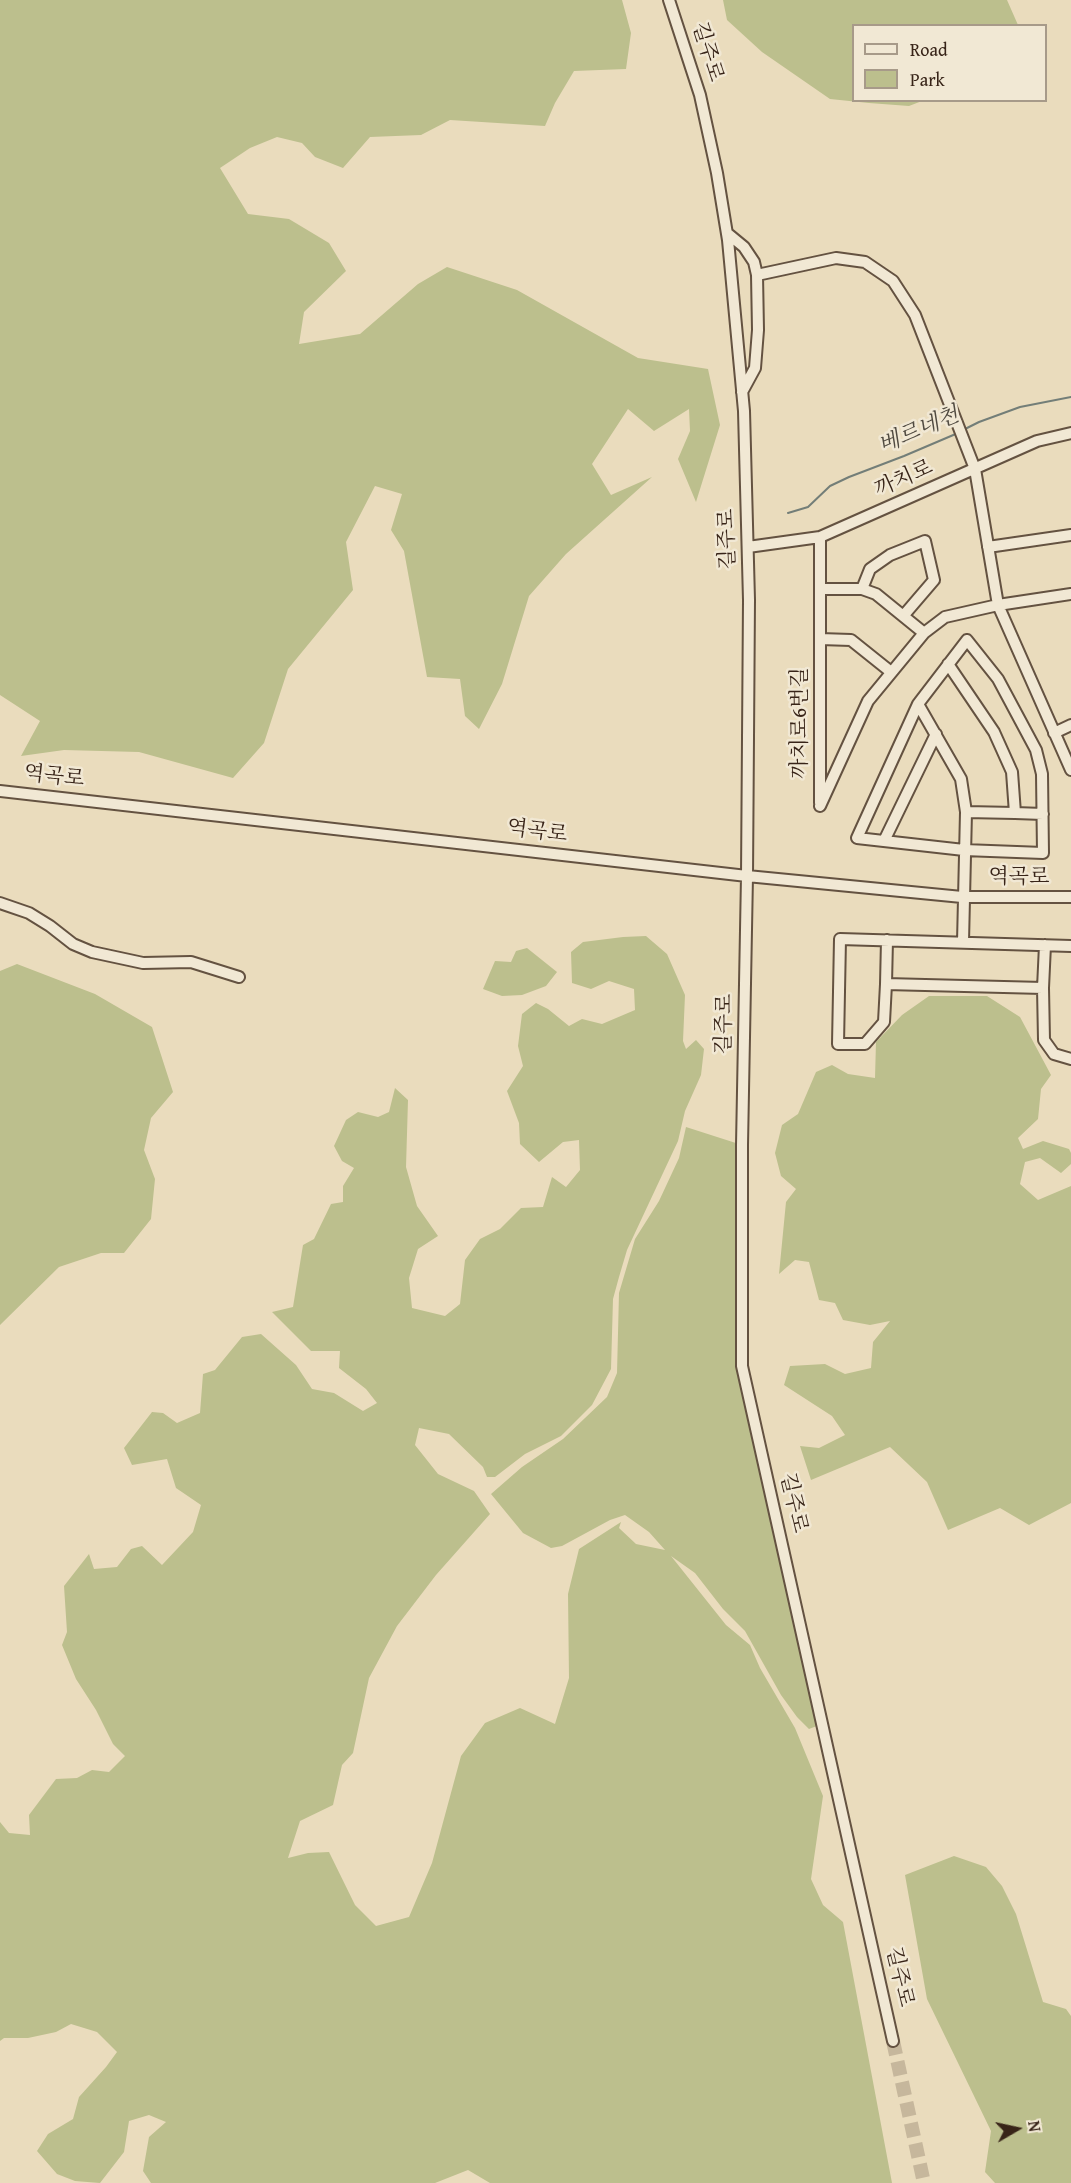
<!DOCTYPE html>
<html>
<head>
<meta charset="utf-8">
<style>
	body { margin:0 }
	#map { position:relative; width:1071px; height:2183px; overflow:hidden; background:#eadcbd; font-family:"Gentium Book Plus",serif }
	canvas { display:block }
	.legend { position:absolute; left:852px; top:24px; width:195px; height:78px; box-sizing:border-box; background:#f1e8d4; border:2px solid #a79a89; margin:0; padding:8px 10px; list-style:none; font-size:18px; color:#382418 }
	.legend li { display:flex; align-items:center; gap:12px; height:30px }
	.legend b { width:30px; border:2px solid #a79a89 }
	.north { position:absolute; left:987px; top:2099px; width:60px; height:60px; -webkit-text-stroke:4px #f1e8d4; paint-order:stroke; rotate:81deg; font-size:16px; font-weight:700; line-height:24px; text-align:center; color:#382418 }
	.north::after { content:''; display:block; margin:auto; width:21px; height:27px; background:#382418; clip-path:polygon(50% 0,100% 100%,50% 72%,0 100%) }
</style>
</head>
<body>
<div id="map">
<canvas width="1071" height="2183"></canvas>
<ul class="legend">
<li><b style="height:8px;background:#f1e8d4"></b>Road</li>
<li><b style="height:16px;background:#bcbf8d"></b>Park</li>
</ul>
<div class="north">N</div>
</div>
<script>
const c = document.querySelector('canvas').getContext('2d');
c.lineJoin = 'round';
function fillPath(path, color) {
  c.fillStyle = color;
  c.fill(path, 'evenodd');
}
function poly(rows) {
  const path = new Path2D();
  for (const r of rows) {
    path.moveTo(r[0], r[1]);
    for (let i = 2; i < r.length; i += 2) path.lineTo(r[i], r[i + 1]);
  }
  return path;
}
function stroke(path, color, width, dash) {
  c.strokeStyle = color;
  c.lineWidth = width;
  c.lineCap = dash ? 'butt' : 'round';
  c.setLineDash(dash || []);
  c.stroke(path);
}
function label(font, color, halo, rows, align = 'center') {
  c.font = font + ' "Gentium Book Plus","Noto Serif KR",serif';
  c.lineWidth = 5;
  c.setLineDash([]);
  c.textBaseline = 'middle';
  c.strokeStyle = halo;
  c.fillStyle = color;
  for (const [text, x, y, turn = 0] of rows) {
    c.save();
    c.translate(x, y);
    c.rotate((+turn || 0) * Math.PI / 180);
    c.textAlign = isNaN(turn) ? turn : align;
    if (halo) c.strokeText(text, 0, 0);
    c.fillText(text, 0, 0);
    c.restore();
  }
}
fillPath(poly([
	[0,0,622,0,631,33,626,69,574,71,555,103,545,126,450,120,421,135,370,137,343,168,315,157,302,143,277,137,250,148,220,168,248,214,289,219,329,243,346,271,304,312,299,344,360,334,418,284,447,267,517,290,638,358,708,369,720,425,696,502,678,459,690,431,689,409,654,431,628,409,592,464,611,495,652,477,566,554,529,596,502,684,479,729,465,716,460,679,427,677,404,551,391,530,402,494,375,486,346,542,353,590,288,669,264,743,233,778,139,752,64,750,21,756,40,721,0,695],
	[723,0,1007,0,1018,25,854,26,854,100,922,101,909,106,869,103,830,99,762,52,727,20],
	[646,936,667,954,685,995,683,1041,686,1049,696,1040,704,1049,701,1075,685,1111,678,1141,627,1250,619,1277,613,1299,611,1369,592,1405,561,1436,525,1454,495,1477,487,1477,483,1467,449,1434,419,1428,415,1445,438,1474,474,1491,490,1514,436,1575,397,1626,369,1678,353,1753,342,1765,333,1805,300,1821,288,1858,308,1853,329,1852,355,1905,376,1926,409,1917,432,1863,461,1756,485,1723,520,1708,555,1724,569,1678,568,1594,579,1549,621,1522,619,1528,636,1544,665,1550,649,1532,625,1515,610,1520,562,1546,551,1548,523,1533,491,1494,522,1467,563,1439,607,1397,617,1373,619,1293,635,1239,659,1201,679,1158,686,1127,742,1145,742,1366,822,1724,809,1729,797,1717,781,1695,745,1631,723,1609,695,1573,671,1556,726,1625,750,1645,760,1668,795,1728,823,1796,811,1879,823,1905,843,1922,892,2183,490,2183,468,2170,435,2183,151,2183,143,2171,149,2137,166,2122,149,2115,129,2121,124,2152,100,2183,75,2181,57,2174,37,2151,48,2134,73,2119,79,2097,106,2067,117,2052,97,2032,71,2024,56,2032,28,2038,4,2038,0,2041,0,1822,9,1833,30,1835,29,1815,56,1779,77,1778,92,1770,109,1772,125,1756,113,1744,96,1710,76,1679,62,1645,67,1632,64,1586,89,1554,94,1569,117,1567,131,1549,142,1546,162,1565,193,1532,201,1505,176,1488,167,1459,132,1465,124,1448,152,1412,163,1413,177,1423,200,1413,203,1374,215,1370,242,1337,261,1334,296,1365,312,1389,334,1393,363,1411,377,1403,366,1389,339,1368,340,1351,311,1351,272,1312,293,1307,303,1245,314,1239,331,1204,343,1202,343,1186,354,1168,342,1161,334,1146,346,1120,358,1112,378,1117,389,1112,395,1088,408,1100,406,1167,417,1206,438,1236,418,1249,409,1278,412,1308,445,1316,460,1304,465,1260,480,1239,500,1229,521,1208,543,1207,552,1177,566,1187,580,1170,579,1140,563,1142,539,1162,520,1144,519,1123,507,1091,523,1066,518,1046,522,1014,536,1003,548,1009,569,1026,582,1019,602,1024,635,1010,634,989,609,981,591,989,572,983,571,952,583,942,623,937],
	[527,948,557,972,546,986,522,995,502,996,483,989,495,961,511,962,516,951],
	[17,964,95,994,152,1027,173,1092,151,1118,144,1150,155,1179,151,1219,124,1253,101,1253,59,1267,0,1325,0,971],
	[929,996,987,996,1020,1017,1051,1075,1041,1089,1038,1119,1018,1138,1023,1149,1043,1141,1069,1149,1071,1153,1071,1164,1061,1173,1040,1158,1025,1162,1020,1184,1038,1200,1071,1186,1071,1503,1029,1525,1000,1508,948,1530,927,1482,890,1447,811,1480,800,1446,819,1448,845,1435,832,1416,784,1385,790,1366,825,1364,845,1374,871,1368,873,1342,890,1321,870,1325,843,1320,835,1303,819,1300,809,1262,795,1260,779,1274,786,1202,796,1189,781,1176,775,1153,782,1125,798,1114,816,1072,832,1065,848,1074,875,1078,876,1042,902,1015],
	[954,1856,986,1867,1002,1886,1016,1914,1043,2002,1066,2009,1071,2016,1071,2183,995,2183,985,2172,991,2131,927,1999,905,1875]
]), '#bcbf8d');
stroke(poly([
	[963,430,979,422,1020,407,1071,397],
	[788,513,808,507,830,486,849,477,904,456,958,433]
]), '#737e78', 2);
stroke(poly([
	[893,2041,924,2183]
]), '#c6b79c', 14, [14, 7]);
const minor = poly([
	[669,0,700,95,717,173,728,240,744,411,749,600,747,876,742,1145,742,1366,893,2041],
	[727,233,744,247,754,262,757,275,758,330,755,368,742,392],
	[757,275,836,258,865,262,893,281,915,315,975,469,998,605,1071,770],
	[820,537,820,803],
	[748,547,820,537,1037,441,1071,433],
	[988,547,1071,535],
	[820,589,862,589,876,594,924,633],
	[862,589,870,569,890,555,925,541,934,580,904,615],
	[820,639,851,640,891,672],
	[967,640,998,679,1036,750,1042,774,1043,853,964,850,857,838,918,704,967,640],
	[948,664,994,732,1012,772,1015,813,966,812],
	[918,704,961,779,966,812,963,942],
	[1054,733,1071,725],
	[0,791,747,876,962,897,1071,897],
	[820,806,868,701,924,633,945,617,998,605,1071,594],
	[1015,813,1043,814],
	[884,841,936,734],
	[0,903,29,913,50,926,73,944,92,952,143,963,191,962,239,977],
	[1071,946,840,939,838,1044,865,1044,884,1022,886,984,1043,988,1044,1040,1054,1054,1071,1059],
	[886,984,887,940],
	[1043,988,1045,945]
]);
stroke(minor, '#645241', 14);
stroke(minor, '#f1e8d4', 10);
label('21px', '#382418', '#f1e8d4', [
	["길주로",707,52,73],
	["까치로",904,479,-24],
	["길주로",728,539,-92],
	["까치로6번길",801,723,-90],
	["역곡로",54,777,6],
	["역곡로",537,832,7],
	["역곡로",1019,878],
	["길주로",725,1024,-89],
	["길주로",793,1503,77],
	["길주로",899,1977,77]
]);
label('italic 22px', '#504a40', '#f1e8d4', [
	["베르네천",919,431,-23]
]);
</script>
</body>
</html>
